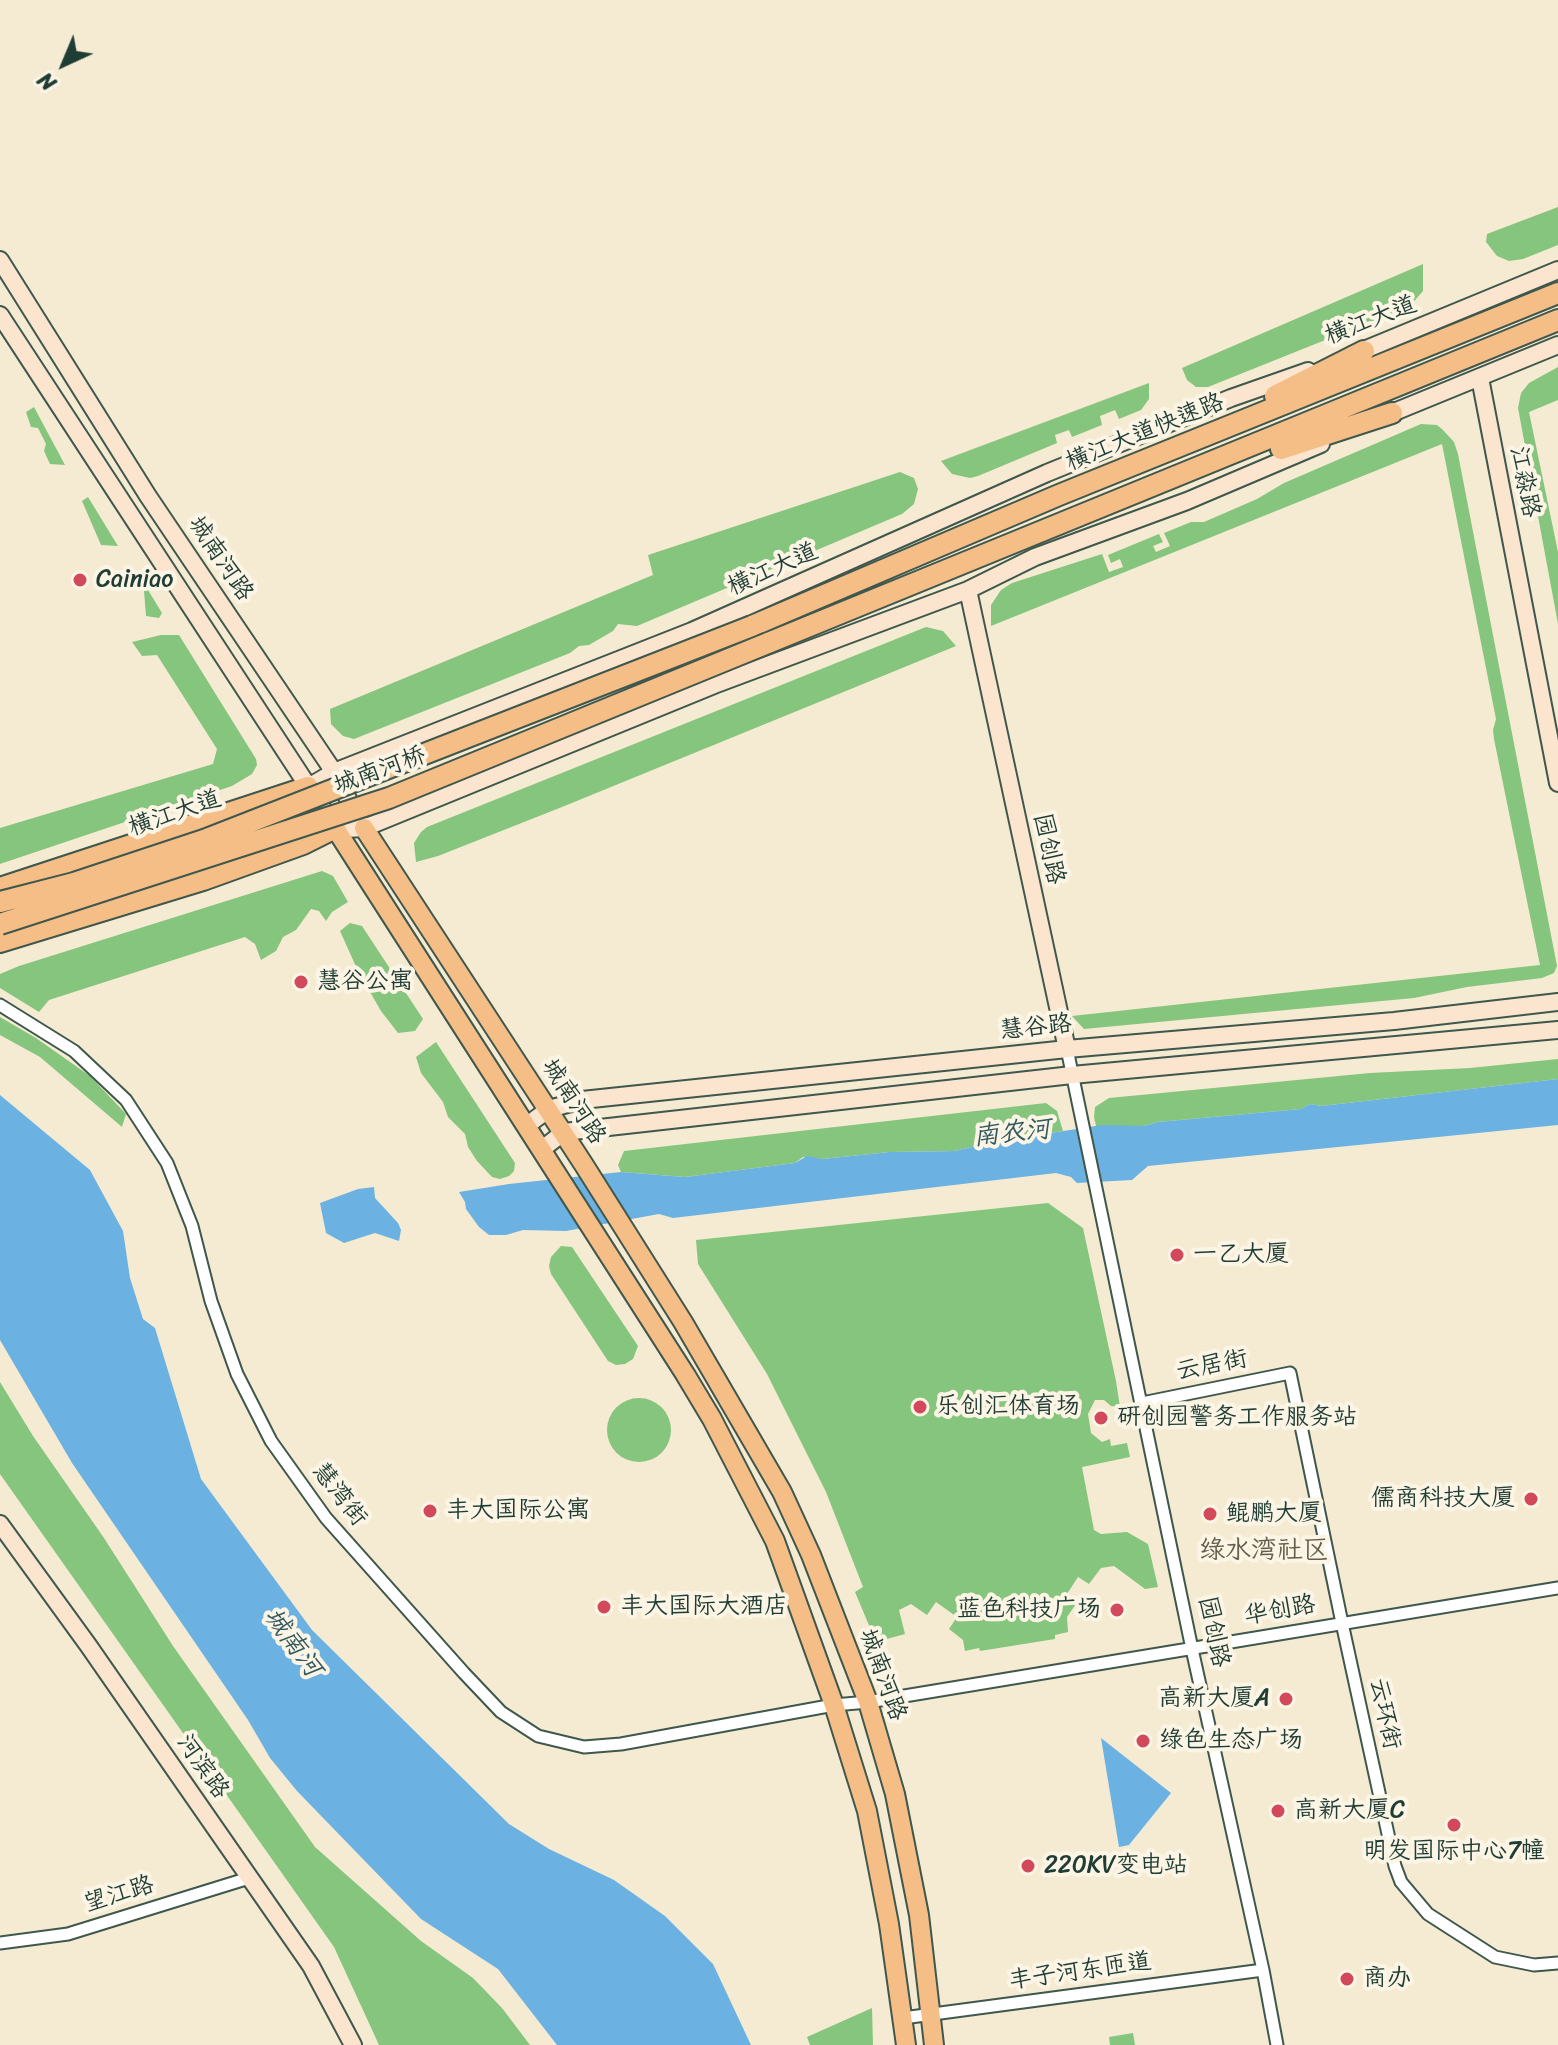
<!DOCTYPE html>
<html>
<head>
<meta charset="utf-8">
<style>
	body { margin:0 }
	#map { position:relative; width:1558px; height:2045px; overflow:hidden; background:#f5ebd2; font-family:Sriracha,sans-serif }
	canvas { display:block }
	.north { position:absolute; left:24px; top:24px; width:80px; height:80px; -webkit-text-stroke:6px #fcf5e5; paint-order:stroke; rotate:224deg; font-size:22px; font-weight:700; line-height:32px; text-align:center; color:#1f3d34 }
	.north::after { content:''; display:block; margin:auto; width:28px; height:36px; background:#1f3d34; clip-path:polygon(50% 0,100% 100%,50% 72%,0 100%) }
</style>
</head>
<body>
<div id="map">
<canvas width="1558" height="2045"></canvas>
<div class="north">N</div>
</div>
<script>
const c = document.querySelector('canvas').getContext('2d');
c.lineJoin = 'round';
function fillPath(path, color) {
  c.fillStyle = color;
  c.fill(path, 'evenodd');
}
function poly(rows) {
  const path = new Path2D();
  for (const r of rows) {
    if (r.length === 3) {
      path.moveTo(r[0] + r[2], r[1]);
      path.arc(r[0], r[1], r[2], 0, 2 * Math.PI);
      continue;
    }
    path.moveTo(r[0], r[1]);
    for (let i = 2; i < r.length; i += 2) path.lineTo(r[i], r[i + 1]);
  }
  return path;
}
function stroke(path, color, width, dash) {
  c.strokeStyle = color;
  c.lineWidth = width;
  c.lineCap = dash ? 'butt' : 'round';
  c.setLineDash(dash || []);
  c.stroke(path);
}
function label(font, color, halo, rows, align = 'center') {
  c.font = font + ' Sriracha,"LXGW WenKai TC",sans-serif';
  c.lineWidth = 8;
  c.setLineDash([]);
  c.textBaseline = 'middle';
  c.strokeStyle = halo;
  c.fillStyle = color;
  for (const [text, x, y, turn = 0] of rows) {
    c.save();
    c.translate(x, y);
    c.rotate((+turn || 0) * Math.PI / 180);
    c.textAlign = isNaN(turn) ? turn : align;
    if (halo) c.strokeText(text, 0, 0);
    c.fillText(text, 0, 0);
    c.restore();
  }
}
fillPath(poly([
	[1558,207,1558,245,1523,259,1509,261,1497,256,1486,242,1487,234],
	[1423,264,1423,291,1410,306,1208,387,1196,387,1187,380,1182,368],
	[1558,367,1558,400,1529,412,1558,552,1558,624,1518,408,1521,393,1529,383],
	[1149,383,1149,399,1141,410,1119,419,1115,410,1100,416,1102,425,1072,437,1069,430,1055,435,1057,443,978,476,970,478,952,474,941,461],
	[34,407,65,465,50,464,44,451,46,444,38,428,31,427,26,412],
	[1421,424,1437,425,1443,430,1454,442,1458,454,1557,966,1554,973,1542,978,1467,987,1414,998,1084,1029,1072,1016,1540,965,1494,739,1493,730,1496,719,1442,444,991,626,991,605,1001,590,1012,583,1102,554,1109,572,1123,567,1120,559,1111,563,1108,555,1159,534,1163,542,1153,546,1156,552,1170,546,1164,533,1191,522,1204,522,1257,499,1284,483],
	[900,472,914,478,918,489,914,504,902,514,637,626,618,624,613,631,589,645,579,646,570,653,354,739,343,736,331,724,330,709,653,575,648,555],
	[88,497,118,546,101,545,82,501],
	[148,590,162,613,159,618,146,616,144,591],
	[926,627,943,631,956,646,562,807,438,856,416,862,414,843,421,832,427,827],
	[161,635,179,635,256,759,257,765,252,774,232,786,0,864,0,828,213,764,217,749,157,655,142,656,132,642],
	[322,871,333,876,348,902,332,912,326,921,319,911,311,909,296,930,283,937,276,951,261,960,255,944,245,937,49,1000,39,1012,0,988,0,974,19,966],
	[350,923,362,926,423,1019,415,1031,398,1033,381,1011,358,971,340,931],
	[0,1017,36,1038,90,1076,126,1114,122,1127,40,1057,0,1035],
	[436,1042,515,1163,514,1171,509,1176,500,1179,492,1177,477,1161,468,1147,465,1134,448,1117,443,1102,421,1073,416,1057],
	[1558,1059,1558,1079,1321,1106,1310,1104,1301,1109,1158,1122,1144,1126,1096,1126,1094,1117,1095,1107,1109,1098,1370,1073,1470,1068],
	[1046,1103,1057,1111,1063,1131,1025,1137,1007,1132,994,1142,954,1151,890,1152,822,1159,803,1157,795,1163,685,1177,621,1172,618,1165,624,1151],
	[1048,1203,1083,1228,1116,1381,1120,1407,1111,1406,1104,1400,1095,1400,1088,1414,1091,1433,1102,1442,1110,1439,1111,1446,1127,1443,1130,1457,1082,1467,1094,1530,1101,1534,1127,1532,1148,1544,1158,1587,1145,1589,1114,1566,1101,1568,1089,1584,1078,1577,1065,1597,1076,1604,1067,1617,1068,1632,1055,1635,1055,1639,980,1651,979,1648,965,1651,963,1640,949,1629,957,1617,936,1602,927,1615,911,1604,899,1610,905,1634,876,1642,855,1592,863,1587,826,1492,767,1374,698,1264,696,1240],
	[561,1246,572,1247,638,1346,633,1359,625,1364,616,1365,608,1361,551,1274,549,1266,551,1257],
	[0,1382,33,1436,104,1538,173,1646,315,1847,421,1941,473,1978,502,2008,530,2045,379,2045,334,1947,0,1474],
	[639,1430,32],
	[872,2008,873,2045,810,2045,807,2037],
	[1133,2033,1135,2045,1110,2045,1109,2037]
]), '#85c57d');
fillPath(poly([
	[1558,1079,1558,1125,1148,1166,1132,1180,1077,1183,1071,1177,1056,1173,673,1218,659,1214,566,1231,523,1230,506,1235,489,1235,479,1227,466,1209,465,1202,459,1192,509,1184,621,1172,685,1177,795,1163,807,1156,822,1159,890,1152,954,1151,994,1142,1006,1132,1014,1132,1025,1137,1102,1125,1144,1126,1158,1122,1301,1109,1310,1104,1321,1106],
	[0,1095,90,1170,123,1231,130,1278,143,1319,155,1328,201,1479,312,1630,509,1824,549,1849,614,1880,665,1916,713,1964,751,2045,557,2045,498,1969,421,1919,297,1791,270,1758,248,1720,72,1463,0,1340],
	[374,1187,375,1198,398,1223,401,1230,399,1241,375,1233,344,1243,326,1233,320,1203,358,1189],
	[1101,1738,1171,1793,1129,1845,1119,1847]
]), '#6bb2e2');
const street = poly([
	[0,1005,74,1051,126,1100,167,1163,192,1226,211,1301,237,1374,271,1441,326,1518,464,1673,501,1712,538,1736,584,1747,621,1744,834,1705,868,1702,1558,1588],
	[1067,1049,1192,1649,1263,1970,1277,2045],
	[1142,1403,1290,1373,1342,1623,1395,1866,1401,1882,1428,1914,1495,1957,1534,1965,1558,1963],
	[0,1943,68,1934,249,1878],
	[903,2018,1263,1970]
]);
const secondary = poly([
	[0,260,148,496,334,772,359,820],
	[0,315,334,826],
	[1352,355,1558,270],
	[1480,378,1558,783],
	[1382,417,1558,345],
	[968,590,1067,1049],
	[300,792,334,772,692,631,1047,473,1231,398,1308,371],
	[327,830,364,828,714,685,968,590,1035,557,1187,501,1321,444],
	[147,887,205,868],
	[526,1126,549,1109,582,1100,1067,1049,1394,1021,1558,1002],
	[541,1150,564,1132,1072,1075,1558,1030],
	[0,1524,88,1645,311,1966,353,2045]
]);
const primary = poly([
	[335,828,685,1374,712,1419,775,1541,834,1705,867,1811,889,1924,906,2045],
	[364,828,584,1165,683,1322,782,1492,811,1555,868,1702,895,1794,919,1915,934,2045]
]);
const highway = poly([
	[1275,396,1364,351],
	[1281,449,1392,413],
	[752,626,1059,495,1558,293],
	[768,643,1558,320],
	[0,888,308,787],
	[0,942,203,880,303,844,335,828]
]);
stroke(street, '#3f574c', 15);
stroke(secondary, '#3f574c', 20);
stroke(primary, '#3f574c', 22);
stroke(highway, '#3f574c', 24);
stroke(street, '#fff', 11);
stroke(secondary, '#fbe5cf', 16);
stroke(primary, '#f6be87', 18);
stroke(highway, '#f6be87', 20);
const highwayBridge = poly([
	[0,902,74,883,204,840,752,626],
	[0,924,389,798,768,643]
]);
stroke(highwayBridge, '#3f574c', 24, []);
stroke(highwayBridge, '#f6be87', 20);
for (const [x, y, r, color] of [
	[80,580,8,"#d1495b"],
	[301,982,8,"#d1495b"],
	[1177,1255,8,"#d1495b"],
	[920,1407,8,"#d1495b"],
	[1101,1418,8,"#d1495b"],
	[1531,1499,8,"#d1495b"],
	[430,1511,8,"#d1495b"],
	[1210,1514,8,"#d1495b"],
	[604,1607,8,"#d1495b"],
	[1117,1610,8,"#d1495b"],
	[1286,1699,8,"#d1495b"],
	[1143,1741,8,"#d1495b"],
	[1278,1811,8,"#d1495b"],
	[1454,1825,8,"#d1495b"],
	[1028,1866,8,"#d1495b"],
	[1347,1979,8,"#d1495b"]
]) {
  const dot = new Path2D();
  dot.arc(x, y, r, 0, 2 * Math.PI);
  c.fillStyle = color;
  c.fill(dot);
  stroke(dot, '#fcf5e5', 3);
}
label('24px', '#1f3d34', '#fcf5e5', [
	["横江大道",1371,321,-21],
	["横江大道快速路",1145,433,-22],
	["江淼路",1524,482,79],
	["城南河路",220,559,56],
	["横江大道",773,570,-24],
	["城南河桥",380,771,-20],
	["横江大道",175,814,-19],
	["园创路",1048,849,78],
	["慧谷路",1036,1028,-6],
	["城南河路",573,1102,57],
	["云居街",1212,1366,-11],
	["慧湾街",339,1495,52],
	["华创路",1280,1611,-10],
	["园创路",1213,1632,78],
	["城南河路",882,1675,70],
	["云环街",1384,1714,78],
	["河滨路",202,1767,55],
	["望江路",119,1895,-17],
	["丰子河东匝道",1080,1972,-8]
]);
label('24px', '#1f3d34', '#fcf5e5', [
	["Cainiao",96,580],
	["慧谷公寓",317,982],
	["一乙大厦",1193,1255],
	["乐创汇体育场",936,1407],
	["研创园警务工作服务站",1117,1418],
	["儒商科技大厦",1515,1499,"right"],
	["丰大国际公寓",446,1511],
	["鲲鹏大厦",1226,1514],
	["丰大国际大酒店",620,1607],
	["蓝色科技广场",1101,1610,"right"],
	["高新大厦A",1270,1699,"right"],
	["绿色生态广场",1159,1741],
	["高新大厦C",1294,1811],
	["明发国际中心7幢",1454,1852,"center"],
	["220KV变电站",1044,1866],
	["商办",1363,1979]
], 'left');
label('italic 26px', '#325a60', '#fcf5e5', [
	["南农河",1012,1134,-6],
	["城南河",292,1643,54]
]);
label('26px', '#62604c', '#fcf5e5', [
	["绿水湾社区",1264,1551]
]);
</script>
</body>
</html>
